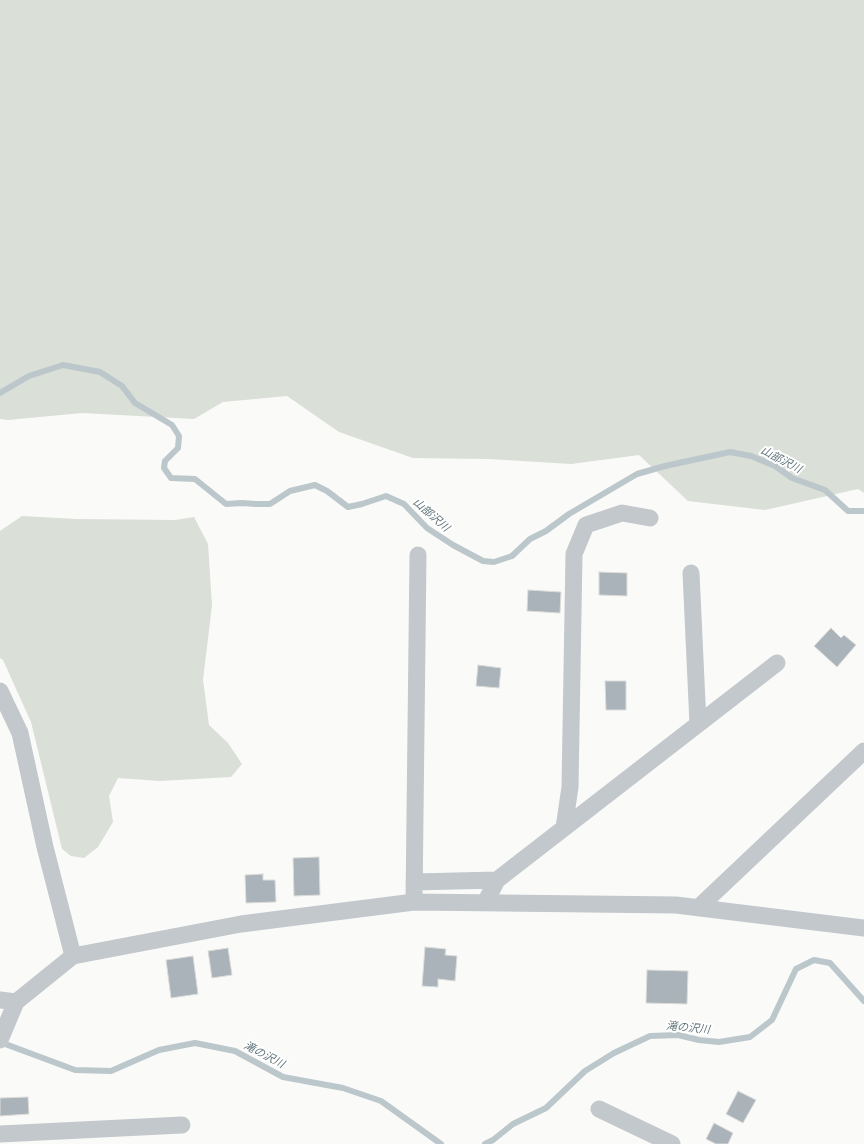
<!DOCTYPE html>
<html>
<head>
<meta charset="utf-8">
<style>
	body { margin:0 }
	canvas { display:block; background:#fafaf8 }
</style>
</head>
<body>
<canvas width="864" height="1144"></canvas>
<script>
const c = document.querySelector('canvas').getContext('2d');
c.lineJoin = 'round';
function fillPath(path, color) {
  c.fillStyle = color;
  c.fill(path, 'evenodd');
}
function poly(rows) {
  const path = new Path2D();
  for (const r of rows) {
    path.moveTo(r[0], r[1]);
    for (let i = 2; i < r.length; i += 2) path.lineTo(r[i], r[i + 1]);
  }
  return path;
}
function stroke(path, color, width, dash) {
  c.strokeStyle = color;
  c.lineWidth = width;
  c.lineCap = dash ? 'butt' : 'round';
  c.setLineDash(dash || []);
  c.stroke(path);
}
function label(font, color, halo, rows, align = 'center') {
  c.font = font + ' Figtree,"Noto Sans JP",sans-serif';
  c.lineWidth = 4;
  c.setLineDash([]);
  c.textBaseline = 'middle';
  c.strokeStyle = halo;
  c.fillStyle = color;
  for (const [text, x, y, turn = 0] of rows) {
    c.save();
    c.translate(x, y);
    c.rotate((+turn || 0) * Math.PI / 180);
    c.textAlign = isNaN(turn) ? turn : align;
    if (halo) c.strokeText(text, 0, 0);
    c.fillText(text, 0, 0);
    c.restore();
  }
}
fillPath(poly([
	[0,0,864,0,864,493,858,489,765,510,688,501,639,455,571,464,489,459,413,458,339,432,287,396,223,402,194,419,82,413,8,420,0,419],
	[22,516,76,519,175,520,194,517,208,544,212,605,203,680,209,725,228,743,242,764,231,777,160,781,118,778,109,796,113,822,98,847,84,858,71,856,62,849,31,722,3,660,0,658,0,531]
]), '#dadfd7');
stroke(poly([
	[0,393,29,376,63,365,100,372,122,386,135,403,172,425,179,436,178,448,165,461,164,468,171,478,195,479,226,504,242,503,256,504,270,504,290,491,315,485,327,491,348,507,362,504,386,496,404,504,427,528,453,545,483,561,494,562,512,556,530,539,546,531,569,514,637,474,665,466,730,452,751,456,775,466,792,478,825,490,848,511,864,511],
	[0,1042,75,1070,111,1071,159,1050,195,1043,235,1051,283,1077,343,1088,381,1101,441,1144],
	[485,1144,493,1140,513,1124,546,1108,585,1071,614,1053,650,1036,678,1035,699,1040,719,1042,750,1037,772,1020,796,969,814,960,830,963,864,1001]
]), '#bbc7cb', 6);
const building = poly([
	[599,572,627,573,627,596,599,595,599,572],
	[528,590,561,592,560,613,527,611,528,590],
	[831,628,841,638,844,635,856,645,837,667,814,646,831,628],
	[478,665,501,668,499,688,476,686,478,665],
	[605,681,626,681,626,710,606,710,605,681],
	[319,857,320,895,294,896,293,858,319,857],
	[263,874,263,880,275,880,276,902,246,903,245,875,263,874],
	[425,947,446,949,445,955,457,956,455,981,438,979,438,987,422,986,425,947],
	[228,948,232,975,212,978,208,951,228,948],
	[193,956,198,994,171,998,166,960,193,956],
	[647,970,688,971,687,1004,646,1003,647,970],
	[738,1091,756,1100,743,1123,726,1114,738,1091],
	[28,1097,29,1114,0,1116,0,1098,28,1097],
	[714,1123,733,1133,728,1144,716,1144,706,1139,714,1123]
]);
fillPath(building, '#aab3b9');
stroke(building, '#dcdcda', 1);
stroke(poly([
	[691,573,698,724],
	[0,691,20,733,45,847,73,956],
	[564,828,570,787,574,554,586,525,622,513,650,518],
	[414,882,497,880],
	[414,902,418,555],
	[485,903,497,880,777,663],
	[698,908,864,751],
	[0,1000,16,1002],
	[0,1040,16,1002,73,956,241,924,414,902,676,905,864,928],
	[599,1109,672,1144],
	[0,1134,182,1125]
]), '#c3c8cc', 17);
label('italic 11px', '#60757c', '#fff', [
	["山部沢川",781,460,28],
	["山部沢川",431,515,41],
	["滝の沢川",688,1028,6],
	["滝の沢川",264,1055,28]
]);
</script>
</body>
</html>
